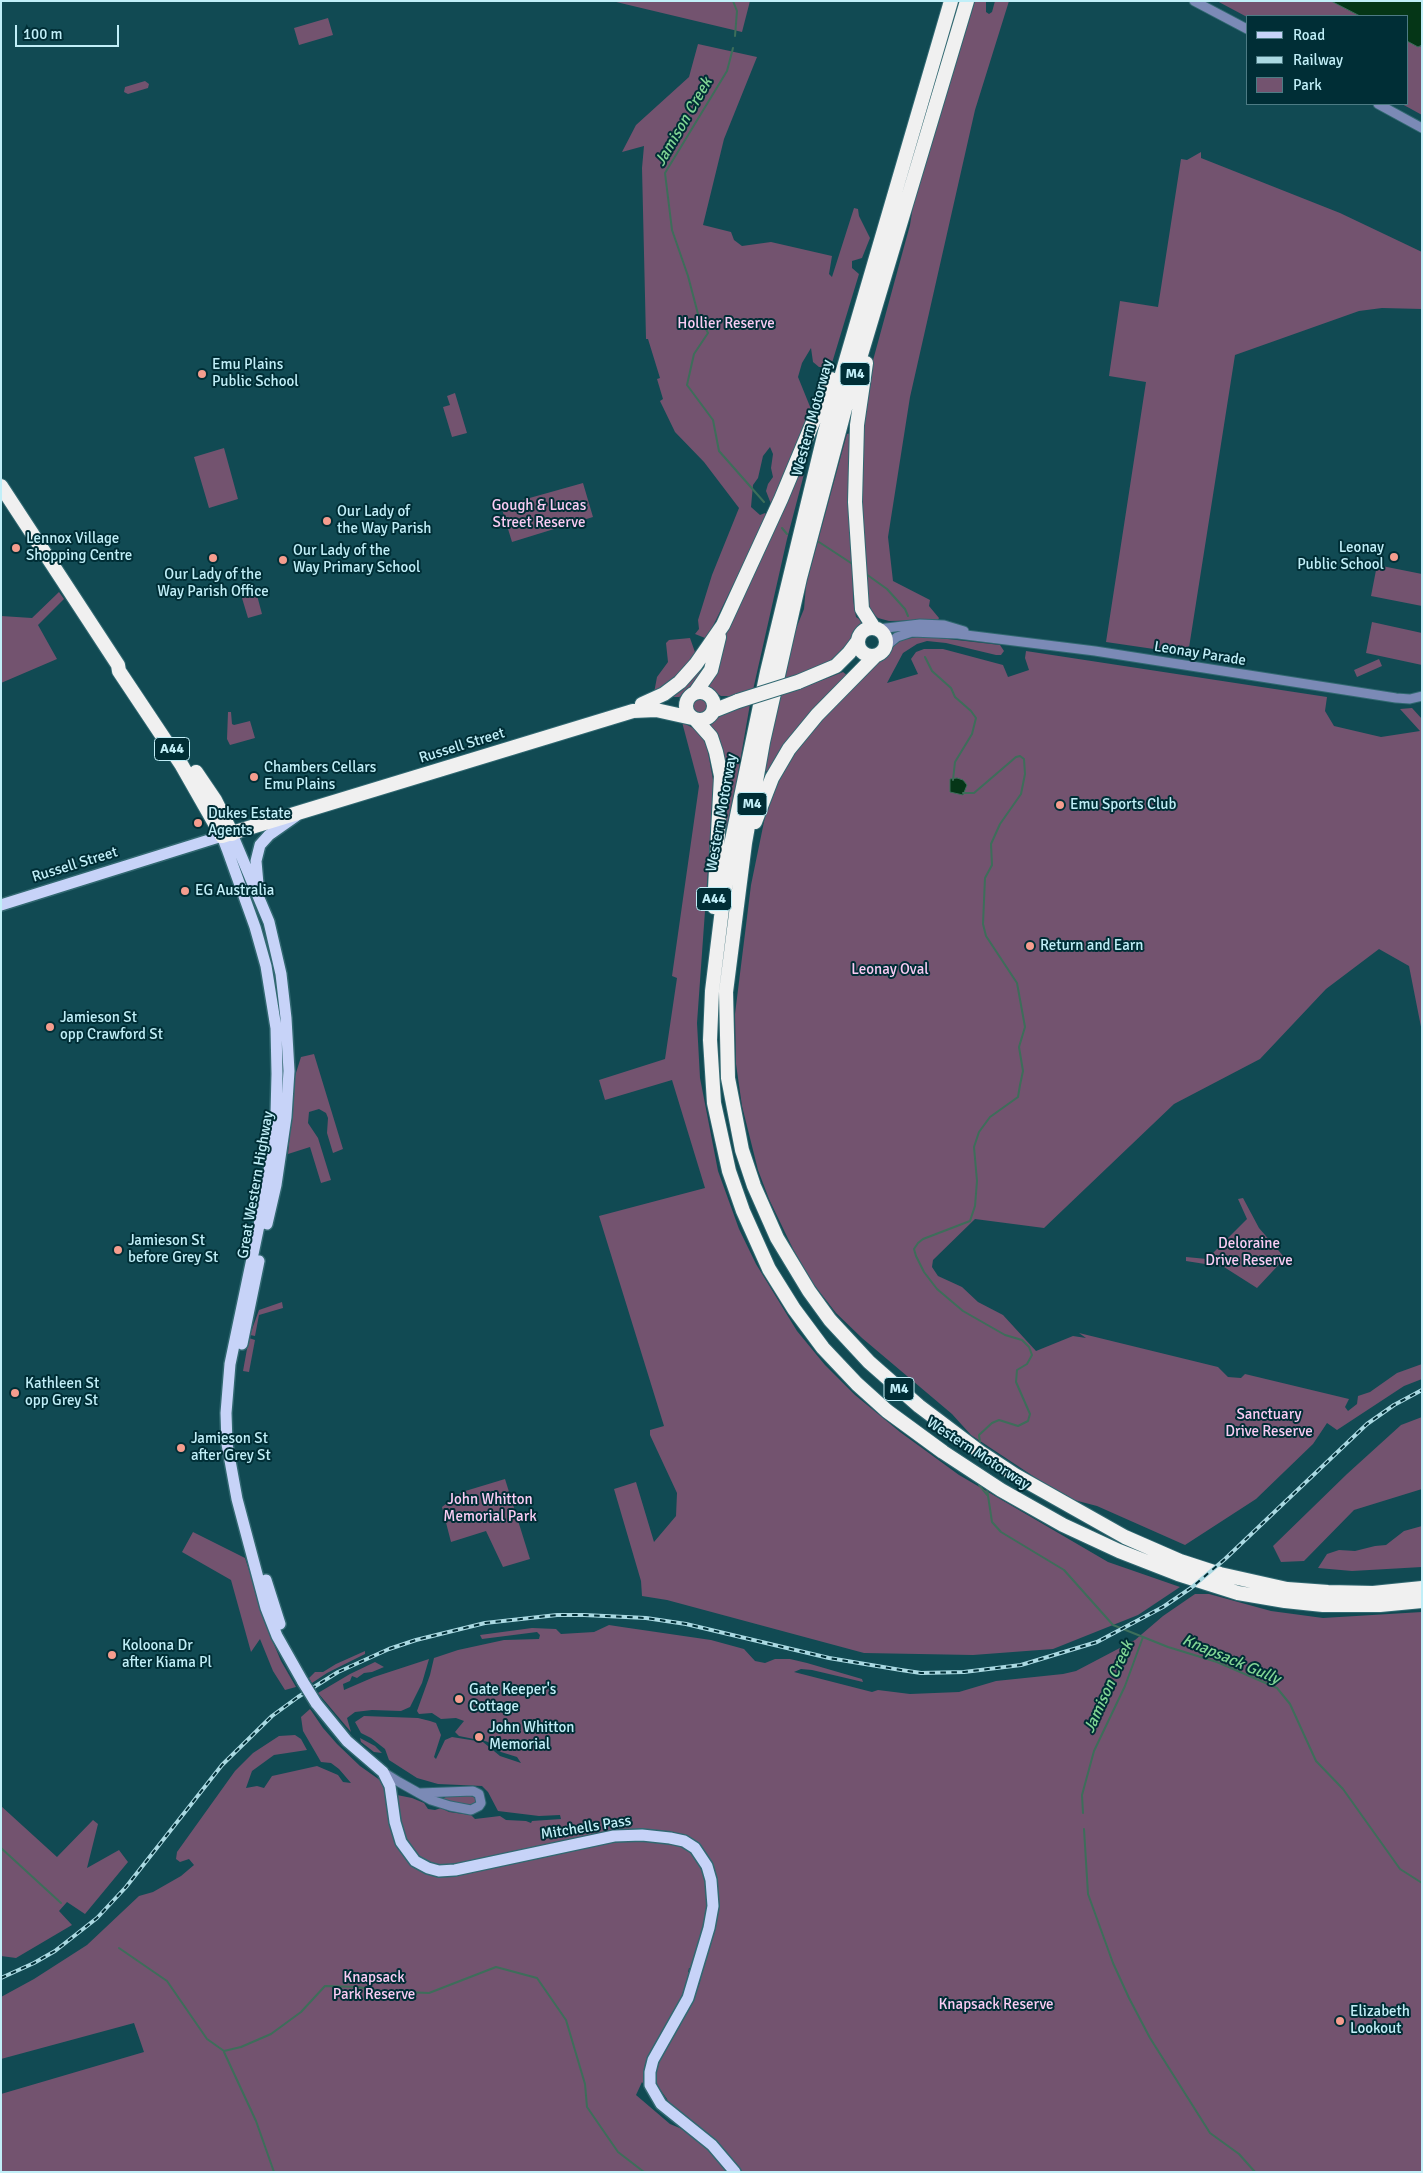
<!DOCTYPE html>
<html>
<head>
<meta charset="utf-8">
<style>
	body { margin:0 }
	#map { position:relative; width:1423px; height:2173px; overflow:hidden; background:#114a53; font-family:Signika,sans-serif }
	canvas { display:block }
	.frame { position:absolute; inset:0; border:2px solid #c1eff8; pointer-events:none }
	.legend { position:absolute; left:1246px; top:15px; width:162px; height:90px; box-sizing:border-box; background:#002e36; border:1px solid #4d7b84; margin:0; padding:6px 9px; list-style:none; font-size:15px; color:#c1eff8 }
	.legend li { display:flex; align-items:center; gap:10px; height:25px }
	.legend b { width:25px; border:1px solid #4d7b84 }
	.scale { position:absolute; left:15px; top:25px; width:104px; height:22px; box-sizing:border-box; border:2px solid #c1eff8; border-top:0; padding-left:6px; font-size:15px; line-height:18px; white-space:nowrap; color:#c1eff8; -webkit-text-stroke:4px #002e36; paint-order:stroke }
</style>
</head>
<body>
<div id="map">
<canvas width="1423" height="2173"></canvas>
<div class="frame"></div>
<ul class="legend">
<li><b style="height:6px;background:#c7d3f8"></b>Road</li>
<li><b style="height:6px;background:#aad9e2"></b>Railway</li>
<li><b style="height:14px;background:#73536f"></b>Park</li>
</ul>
<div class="scale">100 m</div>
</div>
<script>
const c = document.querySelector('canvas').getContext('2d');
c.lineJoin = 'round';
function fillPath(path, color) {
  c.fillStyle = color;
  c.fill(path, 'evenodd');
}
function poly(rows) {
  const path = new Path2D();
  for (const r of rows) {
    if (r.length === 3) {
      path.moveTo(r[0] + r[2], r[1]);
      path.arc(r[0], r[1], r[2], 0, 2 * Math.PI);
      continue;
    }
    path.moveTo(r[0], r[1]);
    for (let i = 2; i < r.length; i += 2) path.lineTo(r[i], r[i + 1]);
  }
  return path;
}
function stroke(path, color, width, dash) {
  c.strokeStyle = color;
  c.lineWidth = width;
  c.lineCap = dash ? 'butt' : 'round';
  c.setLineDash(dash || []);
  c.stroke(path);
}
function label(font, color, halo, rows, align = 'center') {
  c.font = font + ' Signika,sans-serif';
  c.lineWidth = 4;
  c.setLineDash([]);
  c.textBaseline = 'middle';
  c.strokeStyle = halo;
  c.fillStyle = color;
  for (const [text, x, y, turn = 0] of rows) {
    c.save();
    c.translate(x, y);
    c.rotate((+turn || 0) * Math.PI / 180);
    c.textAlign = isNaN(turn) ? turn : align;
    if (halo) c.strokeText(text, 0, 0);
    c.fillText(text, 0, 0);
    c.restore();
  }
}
fillPath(poly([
	[612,1,750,1,742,32],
	[975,1,986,1,986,12,989,14,992,12,995,1,1009,1,975,110,910,397,888,537,893,581,930,600,929,606,939,618,938,620,889,621,878,618,870,611,867,603,860,511,863,414,869,375,910,225,913,206],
	[1217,1,1331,1,1360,16,1247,17],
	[328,18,333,35,299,45,294,28],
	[1407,41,1418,47,1422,46,1422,115,1402,104,1407,104],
	[698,44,757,57,724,139,703,225,731,232,734,240,742,246,771,242,832,256,829,274,832,277,854,208,858,209,859,216,870,238,862,258,852,261,852,268,859,274,832,363,826,367,819,367,813,362,811,348,802,363,798,377,813,414,771,504,766,491,768,484,773,477,771,468,773,454,770,447,763,456,758,478,753,485,751,507,760,515,765,513,767,516,710,632,705,638,695,634,699,629,698,620,712,575,739,508,704,462,675,432,660,401,663,399,657,379,660,378,648,339,646,339,642,168,644,146,622,152,636,125,689,77],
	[145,81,149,84,148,88,128,94,124,92,125,87],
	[1201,152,1201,158,1340,213,1422,252,1422,309,1382,308,1359,311,1235,355,1188,654,1106,642,1146,382,1109,376,1120,301,1158,307,1181,159,1187,160],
	[455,393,467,433,452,437,443,407,450,405,447,396],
	[851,433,853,599,856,617,859,619,863,626,833,662,782,682,795,631,804,609,806,585,845,441,847,434],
	[224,448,238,499,209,508,194,457],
	[800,470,803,471,804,474,787,539,753,690,735,696,721,696,707,687,721,640],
	[583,483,593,517,512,542,501,506],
	[1377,565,1422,574,1422,606,1371,596],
	[254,584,262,614,248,618,239,588],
	[59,592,64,599,38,625,57,659,1,683,1,616,32,618],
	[1372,622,1422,633,1422,665,1366,653],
	[922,636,1000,645,1004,651,1001,655,996,655,946,643,927,641,917,644,903,653,887,683,918,674,911,659,916,652,924,649,943,649,1003,665,1008,677,1029,670,1025,658,1026,651,1327,697,1325,711,1334,726,1381,737,1420,731,1400,709,1412,708,1422,719,1422,1032,1409,966,1379,949,1326,989,1260,1059,1174,1104,1044,1228,975,1219,933,1260,932,1267,938,1276,962,1287,978,1302,1003,1315,1036,1351,1073,1336,1086,1338,1079,1333,1218,1367,1228,1377,1241,1378,1245,1374,1349,1399,1345,1407,1348,1411,1357,1404,1358,1396,1370,1392,1397,1373,1422,1364,1422,1379,1404,1386,1337,1430,1327,1423,1313,1444,1256,1499,1185,1545,1097,1506,1074,1500,1039,1480,971,1435,952,1414,862,1338,836,1313,812,1282,793,1249,769,1199,758,1170,742,1106,736,1064,735,1014,751,885,766,812,776,785,795,750,808,732,873,667,886,657,895,644,901,640],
	[950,779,963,780,965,783,950,792],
	[690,638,696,655,677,677,654,693,657,677,668,662,666,643,669,640],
	[713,642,708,662,690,691,679,697,669,697],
	[1379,659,1382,666,1357,677,1354,670],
	[843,672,848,676,770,773,764,770,780,694,792,692],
	[699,706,8],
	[750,704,726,842,724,843,708,727,721,715],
	[228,712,231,712,232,724,234,725,250,721,255,738,230,745,227,739],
	[682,722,700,732,707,747,714,785,697,1023,700,1078,718,1171,739,1229,756,1264,797,1331,825,1365,855,1395,900,1432,959,1475,1108,1562,1180,1587,1138,1615,1053,1649,973,1655,864,1653,667,1600,642,1596,641,1581,614,1489,636,1482,654,1542,676,1516,677,1493,650,1435,650,1430,664,1426,599,1216,705,1188,672,1080,605,1100,599,1080,665,1059,677,978,672,976,699,786],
	[314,1054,343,1149,333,1153,327,1133,328,1118,326,1113,319,1109,309,1112,308,1123,318,1138,331,1180,321,1183,310,1147,288,1154,295,1076,301,1057],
	[1243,1198,1259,1228,1285,1258,1257,1288,1224,1267,1186,1261,1186,1257,1207,1259,1247,1219,1238,1199],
	[282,1302,283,1308,259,1315,255,1336,250,1335,259,1310],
	[249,1338,255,1340,249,1372,243,1371],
	[1422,1417,1422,1489,1354,1510,1304,1561,1281,1562,1273,1546,1347,1474,1401,1425],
	[505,1479,530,1559,503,1567,486,1531,451,1542,442,1507,462,1492],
	[1422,1526,1422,1567,1352,1571,1318,1568,1327,1554,1339,1550,1355,1551,1375,1546,1386,1545,1404,1531],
	[193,1532,245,1558,273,1642,281,1661,296,1687,285,1690,273,1671,260,1639,251,1652,231,1580,182,1552],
	[1195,1594,1209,1594,1271,1611,1323,1618,1422,1612,1422,2172,742,2172,721,2146,671,2110,667,2099,657,2085,655,2070,660,2054,692,2003,700,1982,715,1878,708,1857,697,1843,682,1836,613,1841,657,1842,677,1845,696,1854,703,1868,708,1889,708,1911,693,1968,689,1968,688,1972,692,1973,691,1983,645,2074,644,2085,642,2082,636,2095,670,2124,687,2131,714,2152,730,2172,1,2172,1,2094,144,2052,134,2023,1,2059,1,1997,34,1979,87,1945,139,1896,153,1892,181,1876,194,1865,189,1859,180,1862,176,1859,177,1852,235,1771,253,1753,279,1736,295,1735,301,1739,307,1750,274,1755,252,1771,246,1788,257,1786,264,1788,272,1776,317,1766,338,1775,343,1782,351,1783,339,1769,331,1763,321,1762,303,1731,301,1717,310,1709,323,1728,337,1744,360,1766,384,1783,398,1803,397,1795,412,1798,424,1803,428,1809,435,1810,441,1808,449,1812,471,1815,475,1819,500,1816,506,1820,526,1821,531,1823,532,1821,561,1819,560,1815,539,1816,498,1811,488,1792,482,1786,438,1784,417,1778,389,1760,385,1749,371,1738,361,1733,355,1722,364,1716,418,1718,430,1721,436,1723,441,1735,434,1757,436,1759,445,1740,452,1737,483,1742,500,1756,521,1763,517,1757,501,1752,488,1742,479,1739,479,1736,476,1735,474,1739,459,1736,455,1732,464,1721,456,1718,441,1719,432,1713,419,1714,417,1711,430,1675,434,1658,458,1650,504,1640,539,1639,540,1635,537,1632,482,1639,480,1635,532,1628,556,1629,561,1634,594,1632,609,1625,622,1627,711,1640,744,1649,755,1661,765,1663,775,1659,790,1659,807,1663,862,1679,863,1682,812,1670,801,1669,794,1672,872,1692,878,1690,910,1694,959,1692,996,1681,1063,1674,1076,1671,1135,1640,1163,1616],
	[365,1651,365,1654,327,1673,312,1683,309,1678,315,1672,323,1672,336,1664],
	[429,1659,422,1683,410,1707,401,1711,372,1710,355,1712,347,1718,351,1732,318,1693,350,1674,375,1662,384,1667,372,1672,364,1673,357,1678,352,1676,350,1681,343,1684,344,1690,374,1677],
	[360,1738,375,1746,382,1753,374,1752,361,1742],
	[468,1795,476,1798,477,1803,469,1806,443,1799,447,1796],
	[1,1806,57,1857,93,1820,98,1824,87,1868,119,1850,128,1862,85,1914,67,1902,59,1911,72,1925,16,1958,1,1956]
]), '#73536f');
const water = poly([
	[1331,1,1422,1,1422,45,1418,47,1407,41,1407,16,1360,16,1331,1],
	[957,778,963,780,967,785,963,795,950,792,950,779,957,778]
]);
fillPath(water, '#053617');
stroke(water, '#3d6e5a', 1);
stroke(poly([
	[733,1,737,11,735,36],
	[733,48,727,71,665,173,672,230,688,276,698,314,708,333,694,354,687,385,713,420,719,451,764,502],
	[782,528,787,534],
	[819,542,854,565],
	[866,574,887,589,905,609,908,616],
	[925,657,932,671,951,688,955,697,971,711,976,718,972,734,955,762,953,780],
	[963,793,974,793,1016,757,1020,756,1024,759,1025,774,1021,794,1000,824,991,844,992,865,985,878,983,924,986,936,1017,983,1025,1027,1019,1047,1023,1071,1020,1085,1018,1097,990,1117,979,1132,974,1147,977,1181,975,1206,970,1221,923,1239,918,1243,914,1249,916,1256,924,1272,937,1289,963,1311,1005,1335,1022,1340,1029,1347,1032,1355,1027,1364,1017,1370,1016,1382,1030,1414,1028,1421,1018,1426,999,1420,992,1423,979,1435,980,1442],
	[979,1485,987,1495],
	[987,1489,992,1522,1001,1532,1064,1570,1113,1625,1168,1647,1217,1662,1277,1688,1290,1704,1316,1761,1343,1789,1400,1869,1422,1883],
	[1083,1813,1082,1795,1094,1751,1125,1686,1143,1637],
	[1084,1829,1088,1894,1113,1963,1129,1998,1150,2038,1210,2133,1239,2154,1255,2172],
	[1,1848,61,1903],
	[119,1948,167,1981,207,2039,224,2051,241,2047,271,2034,301,2012,325,1986,359,1987,378,1991,429,1993,496,1967,537,1978,566,2020,585,2084,587,2107,618,2152,644,2172],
	[224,2052,256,2121,274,2172]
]), '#3d6e5a', 2);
const minor = poly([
	[1194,1,1247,29],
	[1378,104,1422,128],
	[878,629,920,624,944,625,964,631],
	[886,646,897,637,912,632,958,634,1095,651,1396,698,1410,699,1422,696],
	[383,1772,399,1782,431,1800,450,1806,471,1810,479,1806,481,1803,479,1794,473,1791,420,1793]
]);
const major = poly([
	[232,834,269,922,281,974,286,1018,289,1071,286,1117,276,1185,267,1224],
	[258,884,256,861,260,845,269,835,296,816],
	[1,905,222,836,227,849,255,927,266,966,276,1028,277,1074,276,1114,267,1187,230,1364,226,1413,227,1444,237,1499,266,1608,277,1636,303,1682],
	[242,1344,259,1261],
	[266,1580,280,1624],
	[316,1703,347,1741,383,1772,390,1786,395,1822,401,1842,415,1861,428,1868,439,1871,455,1870,614,1836,642,1835,670,1838,684,1841,695,1848,707,1866,711,1880,713,1906,709,1928,688,1998,653,2060,650,2072,650,2085,661,2104,712,2145,735,2172]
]);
const highway = poly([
	[951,1,825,432,767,672,732,840,722,909,712,991,710,1040,714,1103,729,1171,743,1211,769,1269,794,1309,823,1348,857,1384,887,1411,943,1452,1001,1490,1063,1525,1119,1551,1178,1574,1238,1593,1285,1601,1323,1605,1380,1605,1422,1601],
	[967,1,846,405,800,578,763,742,745,843,726,992,728,1078,742,1150,754,1186,777,1238,809,1291,830,1320,869,1362,919,1406,980,1452,1015,1475,1125,1537,1180,1561,1220,1574,1287,1589,1328,1592,1373,1593,1422,1588],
	[866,363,857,425,855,502,862,609,874,628],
	[1,486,118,665,119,671,181,764,222,836,633,711,656,710,692,718],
	[872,642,14],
	[798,682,836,666,849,653,858,641],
	[700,706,14],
	[695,693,711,670,719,637],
	[642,704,664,694,680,682,696,664,723,625,781,499,831,379],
	[713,711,738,701],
	[696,720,711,737,716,752,721,776,714,907],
	[196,772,215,800,232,834],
	[755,822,772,778,789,749,817,715,874,657]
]);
stroke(minor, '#316871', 11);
stroke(major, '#316871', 14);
stroke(highway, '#316871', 16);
stroke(minor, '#7b8ab6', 9);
stroke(major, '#c7d3f8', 11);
stroke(highway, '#f0f0f0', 14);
const rail = poly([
	[1,1978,34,1963,55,1951,97,1918,126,1887,222,1765,272,1716,298,1697,338,1672,389,1649,416,1640,485,1623,557,1615,584,1615,646,1618,686,1624,829,1658,901,1670,921,1673,964,1672,1021,1665,1097,1642,1163,1607,1191,1588,1225,1559,1367,1424,1394,1405,1422,1390]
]);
stroke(rail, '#aad9e2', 4);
stroke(rail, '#002e36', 2, [5.5]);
const majorBridge = poly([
	[303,1682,316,1703]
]);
const highwayBridge = poly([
	[738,701,798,682]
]);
stroke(majorBridge, '#316871', 14, []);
stroke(highwayBridge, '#316871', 16, []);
stroke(majorBridge, '#c7d3f8', 11);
stroke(highwayBridge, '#f0f0f0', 14);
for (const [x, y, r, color] of [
	[202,374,5,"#f59d8e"],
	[327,521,5,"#f59d8e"],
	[16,548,5,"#f59d8e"],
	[1394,557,5,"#f59d8e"],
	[213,558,5,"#f59d8e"],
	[283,560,5,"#f59d8e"],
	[254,777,5,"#f59d8e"],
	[1060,805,5,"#f59d8e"],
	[198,823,5,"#f59d8e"],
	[185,891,5,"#f59d8e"],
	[1030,946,5,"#f59d8e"],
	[50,1027,5,"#f59d8e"],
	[118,1250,5,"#f59d8e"],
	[15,1393,5,"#f59d8e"],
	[181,1448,5,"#f59d8e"],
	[112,1655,5,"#f59d8e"],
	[459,1699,5,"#f59d8e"],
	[479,1737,5,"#f59d8e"],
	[1340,2021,5,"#f59d8e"]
]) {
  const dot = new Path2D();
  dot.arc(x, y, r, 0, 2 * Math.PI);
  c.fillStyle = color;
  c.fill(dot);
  stroke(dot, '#002e36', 2);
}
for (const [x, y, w] of [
	[855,374,30],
	[172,749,35],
	[752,804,30],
	[714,899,35],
	[899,1389,30]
]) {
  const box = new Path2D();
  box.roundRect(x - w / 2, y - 11.5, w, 23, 4);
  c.fillStyle = '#002e36';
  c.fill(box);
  stroke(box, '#c1eff8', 1);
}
label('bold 14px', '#c1eff8', null, [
	["M4",855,374],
	["A44",172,749],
	["M4",752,804],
	["A44",714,899],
	["M4",899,1389]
]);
label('15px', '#faccf4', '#002e36', [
	["Hollier Reserve",726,324],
	["Gough & Lucas",539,506],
	["Street Reserve",539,523],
	["Leonay Oval",890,970],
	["Deloraine",1249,1244],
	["Drive Reserve",1249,1261],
	["Sanctuary",1269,1415],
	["Drive Reserve",1269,1432],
	["John Whitton",490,1500],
	["Memorial Park",490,1517],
	["Knapsack",374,1978],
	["Park Reserve",374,1995],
	["Knapsack Reserve",996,2005]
]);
label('15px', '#c1eff8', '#002e36', [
	["Emu Plains",212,365],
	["Public School",212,382],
	["Our Lady of",337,512],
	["the Way Parish",337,529],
	["Lennox Village",26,539],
	["Shopping Centre",26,556],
	["Leonay",1384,548,"right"],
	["Public School",1384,565,"right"],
	["Our Lady of the",293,551],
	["Way Primary School",293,568],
	["Our Lady of the",213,575,"center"],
	["Way Parish Office",213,592,"center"],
	["Chambers Cellars",264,768],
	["Emu Plains",264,785],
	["Emu Sports Club",1070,805],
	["Dukes Estate",208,814],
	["Agents",208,831],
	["EG Australia",195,891],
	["Return and Earn",1040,946],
	["Jamieson St",60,1018],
	["opp Crawford St",60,1035],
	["Jamieson St",128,1241],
	["before Grey St",128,1258],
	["Kathleen St",25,1384],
	["opp Grey St",25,1401],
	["Jamieson St",191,1439],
	["after Grey St",191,1456],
	["Koloona Dr",122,1646],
	["after Kiama Pl",122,1663],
	["Gate Keeper's",469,1690],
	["Cottage",469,1707],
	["John Whitton",489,1728],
	["Memorial",489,1745],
	["Elizabeth",1350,2012],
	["Lookout",1350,2029]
], 'left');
label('15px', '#c1eff8', '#002e36', [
	["Western Motorway",813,418,-75],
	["Leonay Parade",1200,654,9],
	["Russell Street",462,746,-17],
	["Western Motorway",722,813,-80],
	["Russell Street",75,865,-17],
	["Great Western Highway",256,1185,-80],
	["Western Motorway",978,1454,33],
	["Mitchells Pass",586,1828,-9]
]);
label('italic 16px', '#81d695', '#002e36', [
	["Jamison Creek",684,122,-60],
	["Knapsack Gully",1231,1660,23],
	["Jamison Creek",1109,1687,-66]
]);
</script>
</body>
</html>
